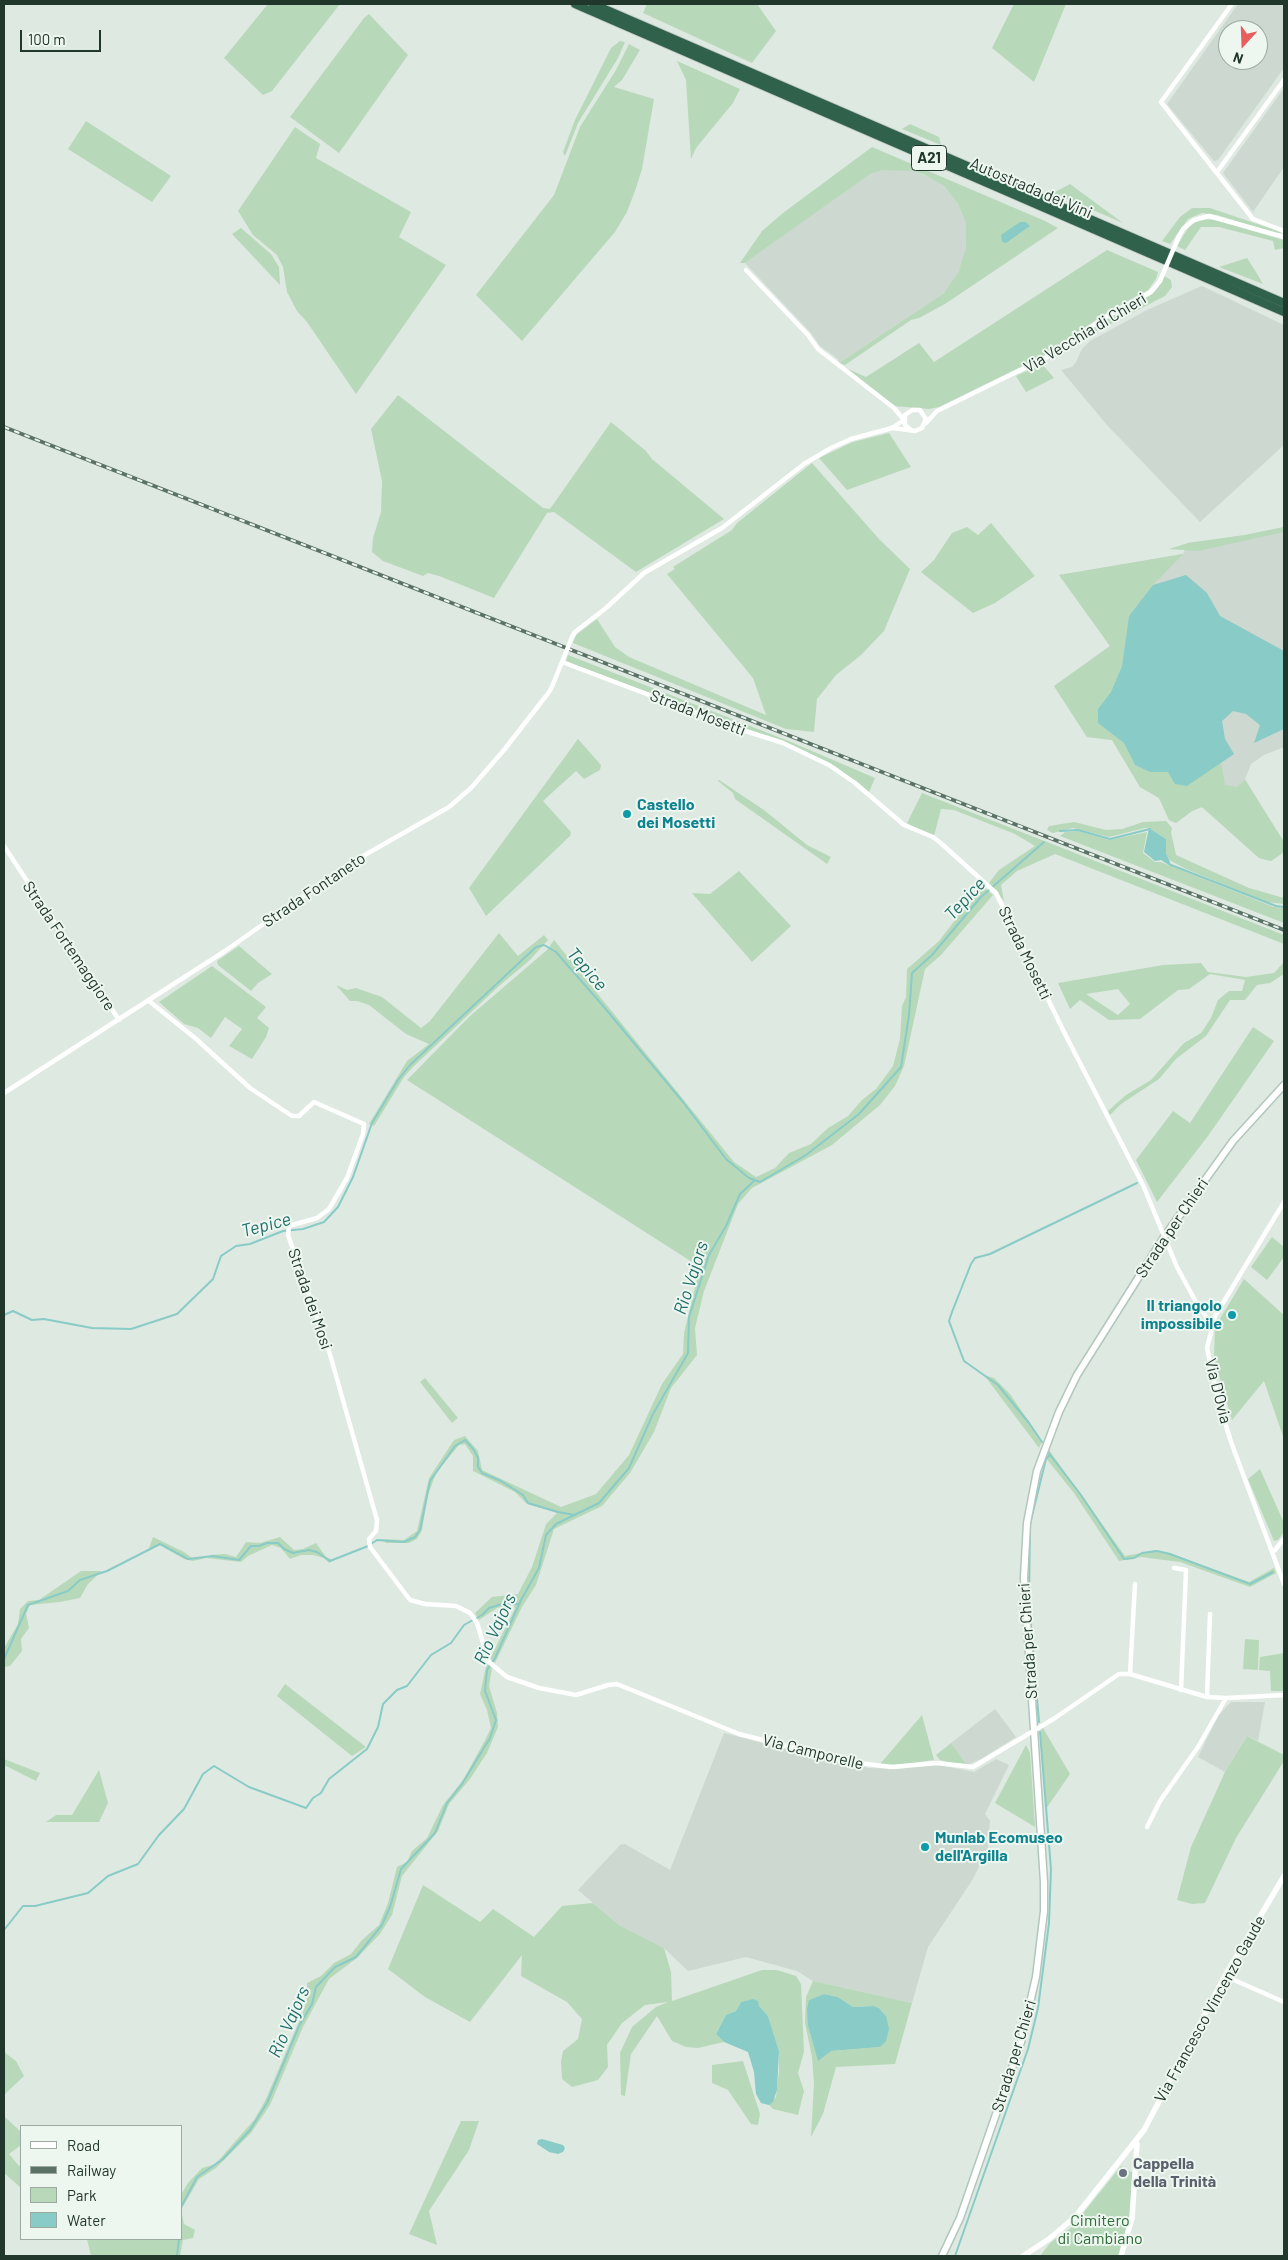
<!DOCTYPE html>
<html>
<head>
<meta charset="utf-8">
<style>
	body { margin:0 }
	#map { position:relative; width:1288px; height:2260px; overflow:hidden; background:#dee9e1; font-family:Barlow,sans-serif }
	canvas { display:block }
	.frame { position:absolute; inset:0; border:5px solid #21372c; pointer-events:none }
	.legend { position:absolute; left:20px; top:2125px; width:162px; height:115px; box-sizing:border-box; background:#eef6f0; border:1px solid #9caaa2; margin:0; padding:6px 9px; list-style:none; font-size:15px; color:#21372c }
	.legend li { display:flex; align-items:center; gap:10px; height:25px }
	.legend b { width:25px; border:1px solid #9caaa2 }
	.north { position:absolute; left:1218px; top:20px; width:50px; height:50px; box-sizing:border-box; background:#eef6f0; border:1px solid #9caaa2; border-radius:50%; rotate:200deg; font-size:14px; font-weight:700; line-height:20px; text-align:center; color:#21372c }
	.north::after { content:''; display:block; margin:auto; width:18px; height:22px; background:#e85e5c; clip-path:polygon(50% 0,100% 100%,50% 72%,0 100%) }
	.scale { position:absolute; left:20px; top:30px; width:81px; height:22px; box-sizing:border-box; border:2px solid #21372c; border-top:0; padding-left:6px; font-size:15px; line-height:18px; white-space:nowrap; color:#21372c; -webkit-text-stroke:4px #eef6f0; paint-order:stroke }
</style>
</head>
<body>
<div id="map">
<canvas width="1288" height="2260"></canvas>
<div class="frame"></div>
<ul class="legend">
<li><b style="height:6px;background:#fff"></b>Road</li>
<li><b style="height:6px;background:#5b7367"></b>Railway</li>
<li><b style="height:14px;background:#b8d9b9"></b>Park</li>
<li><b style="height:14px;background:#89cbc6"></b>Water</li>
</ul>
<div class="north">N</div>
<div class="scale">100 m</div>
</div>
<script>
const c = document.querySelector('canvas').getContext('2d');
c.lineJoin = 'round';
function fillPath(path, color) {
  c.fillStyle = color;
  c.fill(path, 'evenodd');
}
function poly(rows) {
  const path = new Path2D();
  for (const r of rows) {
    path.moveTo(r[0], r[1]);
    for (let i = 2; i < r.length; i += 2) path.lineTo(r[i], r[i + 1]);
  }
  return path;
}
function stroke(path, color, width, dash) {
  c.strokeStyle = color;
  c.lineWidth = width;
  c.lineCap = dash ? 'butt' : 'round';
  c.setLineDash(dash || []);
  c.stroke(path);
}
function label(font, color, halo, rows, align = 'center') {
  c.font = font + ' Barlow,sans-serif';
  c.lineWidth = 4;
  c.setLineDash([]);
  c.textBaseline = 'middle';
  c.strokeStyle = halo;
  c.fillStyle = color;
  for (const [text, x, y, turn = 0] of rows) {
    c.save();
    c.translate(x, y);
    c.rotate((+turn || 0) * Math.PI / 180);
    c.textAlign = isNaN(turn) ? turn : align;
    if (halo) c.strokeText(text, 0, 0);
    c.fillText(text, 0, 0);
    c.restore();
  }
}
fillPath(poly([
	[1238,4,1284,4,1284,68,1218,160,1214,161,1167,104],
	[1228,30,1258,30,1258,60,1228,60],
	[1284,88,1284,167,1253,212,1223,173],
	[904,169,913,171,934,179,944,186,958,204,966,224,967,237,964,261,950,287,944,293,839,363,838,359,820,346,811,333,745,263,869,174,883,170],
	[1202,286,1284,325,1284,445,1200,522,1107,425,1061,370,1072,367,1076,362,1082,349,1090,341,1149,309],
	[1284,527,1284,747,1264,755,1251,764,1245,779,1284,842,1284,852,1271,861,1259,858,1202,807,1192,811,1176,823,1169,820,1159,798,1140,787,1112,740,1087,737,1054,686,1110,646,1059,575,1183,554,1188,543,1245,535],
	[1231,1702,1265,1702,1258,1741,1247,1736,1225,1772,1198,1757,1218,1716],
	[995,1709,1016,1737,981,1759,967,1765,951,1743],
	[724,1733,838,1762,869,1768,899,1769,934,1764,974,1772,996,1759,1009,1765,985,1814,990,1821,988,1848,973,1879,928,1947,912,2003,813,1981,797,1971,746,1957,688,1971,664,1948,619,1925,578,1890,620,1845,625,1844,670,1870]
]), '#ccd8d0');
fillPath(poly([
	[268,4,340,4,272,91,263,95,224,58],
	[647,4,757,4,776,31,752,63,643,13],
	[1014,4,1066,4,1034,82,992,48],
	[369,14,408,55,339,153,290,117,364,18],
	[620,41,625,42,618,58,578,123,565,156,563,152,575,120,611,48],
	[629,44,640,50,622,80,614,87,654,99,642,169,636,188,627,212,615,232,522,341,476,295,554,195,580,127,616,70],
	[677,61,740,89,733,103,696,148,691,159,686,80],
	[86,121,171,176,152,202,68,149],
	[910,124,939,137,941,145,902,129],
	[295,127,320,144,316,158,411,212,399,237,446,265,356,394,307,322,297,311,287,292,283,267,277,255,253,235,238,211],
	[872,147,1045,221,1058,228,945,304,919,318,911,320,845,365,839,363,944,293,959,271,966,247,966,224,958,204,944,186,925,175,913,171,883,170,870,174,745,263,740,263,762,231,783,213],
	[1070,184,1123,223,1053,193],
	[1192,208,1210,208,1281,232,1278,234,1217,215,1202,213,1188,219,1170,244,1162,241,1180,217],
	[1202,219,1215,220,1284,240,1284,248,1275,250,1273,241,1219,227,1201,227,1185,250,1177,246,1190,225],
	[241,228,271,254,279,267,280,285,232,234],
	[1107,250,1158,272,1156,279,1148,290,1106,313,1047,354,939,407,929,409,894,406,848,369,866,377,919,343,934,362],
	[1247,258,1256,272,1263,284,1219,267],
	[1164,276,1171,280,1172,287,1165,296,1095,332,1067,352,1064,352,1064,349,1093,328,1113,314,1149,296,1156,290],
	[1042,364,1054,378,1026,392,1016,376],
	[398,395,543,508,550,509,611,422,646,451,652,459,724,519,636,572,554,512,547,513,494,598,439,576,428,573,423,576,383,561,372,552,373,538,381,512,382,481,371,429],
	[889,433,911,467,847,490,819,458,853,442],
	[812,463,879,539,910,569,884,631,861,655,836,675,817,699,814,732,786,729,573,643,576,635,597,619,615,647,629,657,766,715,753,678,667,574,675,569,673,567,732,530,737,523],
	[991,523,1035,576,995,603,973,613,921,572,934,560,952,533,967,527,978,535],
	[1284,527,1284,532,1198,551,1169,549,1188,543,1245,535],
	[1183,554,1153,585,1129,616,1122,666,1111,692,1098,709,1098,723,1124,743,1135,765,1150,772,1168,772,1187,786,1221,762,1225,785,1237,787,1245,780,1284,842,1284,852,1271,861,1259,858,1202,807,1192,811,1176,823,1169,820,1159,798,1140,787,1112,740,1087,737,1054,686,1110,646,1059,575],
	[568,655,791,742,875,778,869,792,835,766,800,749,581,667,566,661],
	[578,739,601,765,600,770,584,779,576,771,543,801,571,832,570,836,486,916,469,888],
	[719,780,764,810,807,845,831,857,827,864,735,799,733,793,718,781],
	[922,793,1284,935,1284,944,1055,854,1017,871,1001,885,1004,901,989,883,999,870,1035,846,1015,834,954,810,941,809,934,836,917,829,907,823],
	[1166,821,1172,828,1171,832,1176,855,1249,888,1284,898,1284,904,1266,902,1186,869,1169,860,1166,853,1166,839,1149,828,1145,828,1109,837,1073,828,1053,833,1047,830,1049,826,1074,822,1106,830,1122,829,1143,822],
	[1079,831,1109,840,1147,832,1143,853,1155,862,1161,862,1274,907,1284,908,1284,923,1060,836,1065,832],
	[739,871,791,926,752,962,692,893,710,894],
	[982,885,993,895,941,955,925,969,904,1066,895,1086,880,1105,832,1145,752,1188,738,1204,704,1291,695,1328,697,1355,671,1388,654,1432,630,1473,602,1506,554,1529,536,1585,522,1607,495,1663,490,1659,515,1608,513,1605,497,1608,479,1620,475,1613,492,1597,518,1594,532,1567,546,1524,557,1513,527,1504,515,1492,473,1471,473,1456,465,1444,459,1445,436,1473,428,1495,422,1530,417,1539,409,1543,386,1543,381,1539,404,1540,417,1531,429,1478,454,1440,465,1436,478,1451,482,1470,561,1507,596,1494,629,1455,662,1384,683,1354,684,1333,700,1267,407,1080,470,1016,547,950,554,940,734,1162,756,1177,775,1168,789,1153,811,1144,828,1128,848,1116,862,1100,876,1089,893,1066,900,1039,902,1006,906,997,907,969,939,941],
	[499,933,518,956,544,935,548,940,530,960,499,986,414,1066,404,1077,374,1126,369,1124,407,1061,429,1044,406,1034,369,1005,357,1001,350,1001,336,985,347,990,356,988,382,997,421,1028,430,1021],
	[239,946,272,974,258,983,251,991,218,965,217,961],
	[1284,962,1284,974,1270,983,1257,985,1245,1000,1230,1000,1206,1036,1176,1059,1159,1079,1121,1104,1110,1115,1108,1111,1126,1095,1151,1080,1184,1043,1201,1033,1211,1018,1218,1000,1229,991,1242,991,1245,980,1210,974,1189,989,1178,990,1140,1019,1109,1020,1080,1000,1070,1009,1058,983,1163,965,1201,963,1208,972,1246,977,1274,973],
	[1118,989,1130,1004,1118,1015,1086,994],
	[212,966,266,1007,257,1018,269,1028,266,1037,252,1059,229,1046,242,1029,225,1017,211,1038,198,1028,184,1024,159,1002],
	[1253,1027,1274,1041,1208,1136,1157,1202,1136,1160,1173,1111,1190,1123],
	[1272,1237,1284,1247,1284,1257,1267,1280,1251,1267],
	[1244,1279,1284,1315,1284,1439,1264,1381,1232,1420,1214,1358,1215,1327],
	[984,1375,994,1378,1010,1394,1042,1441,1039,1448],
	[425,1378,458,1418,452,1423,420,1382],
	[1049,1450,1125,1556,1156,1550,1169,1553,1249,1582,1274,1568,1276,1573,1250,1587,1180,1562,1141,1557,1119,1561,1074,1493,1045,1457],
	[1260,1469,1284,1523,1284,1532,1278,1540,1274,1541,1248,1479],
	[153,1537,184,1552,192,1558,206,1558,210,1555,225,1554,236,1557,246,1542,260,1543,280,1537,294,1550,303,1549,316,1543,326,1557,333,1560,329,1563,324,1558,313,1555,301,1555,290,1559,281,1548,272,1545,248,1556,241,1562,206,1558,193,1561,184,1559,160,1545,148,1551],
	[81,1571,102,1571,88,1584,80,1598,60,1602,30,1605,26,1614,29,1628,21,1639,22,1651,10,1666,4,1667,4,1648,18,1624,20,1609,28,1601,39,1600],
	[1245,1639,1259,1640,1258,1670,1243,1669],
	[1284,1653,1284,1691,1271,1691,1270,1671,1259,1670,1260,1657],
	[487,1662,492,1668,489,1686,497,1713,498,1727,487,1753,470,1779,449,1804,438,1831,402,1876,392,1915,380,1934,357,1958,329,1979,303,2027,270,2105,251,2133,216,2168,199,2179,181,2210,182,2193,188,2183,202,2168,213,2165,218,2161,254,2120,265,2101,303,2012,307,2000,307,1983,321,1976,334,1963,351,1954,362,1940,379,1925,388,1903,397,1867,407,1862,412,1851,427,1838,443,1805,463,1780,484,1742,491,1728,487,1710,480,1694],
	[285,1684,366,1747,352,1756,277,1696],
	[922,1715,934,1760,897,1765,880,1764],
	[1043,1728,1070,1774,1046,1809,1040,1731],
	[1247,1736,1284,1755,1284,1761,1236,1838,1205,1903,1192,1904,1177,1900,1191,1847,1225,1772],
	[951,1743,967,1765,951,1763,940,1760,936,1755],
	[1026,1745,1030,1753,1035,1827,995,1803],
	[4,1759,40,1773,36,1781,4,1765],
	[99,1770,108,1803,99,1822,46,1822,56,1815,72,1815],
	[423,1885,480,1922,493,1909,534,1937,562,1906,593,1903,619,1925,664,1948,671,1972,672,2001,762,1970,777,1970,796,1976,801,1984,804,2052,798,2073,804,2091,798,2115,773,2109,769,2105,776,2097,779,2071,779,2051,768,2016,759,2006,750,2000,741,2002,736,2011,726,2015,716,2034,724,2042,698,2048,686,2047,672,2041,657,2016,631,2054,625,2096,621,2095,620,2053,632,2027,656,2007,668,2002,645,2005,622,2023,607,2045,608,2067,598,2080,572,2087,562,2079,561,2062,563,2051,578,2039,582,2019,567,2002,521,1976,522,1955,470,2022,425,1997,388,1969],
	[813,1981,912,2003,895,2064,836,2067,823,2114,811,2137,814,2083,812,2057,805,2023,806,1997],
	[824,1994,838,1997,853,2007,874,2006,879,2008,886,2016,880,2047,831,2051,809,2000],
	[4,2052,16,2061,24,2076,4,2095],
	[743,2061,760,2114,758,2125,751,2124,728,2090,712,2083,712,2065],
	[4,2116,21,2132,21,2145,9,2154,19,2166,21,2164,21,2188,4,2173],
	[461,2121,479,2121,469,2150,429,2211,437,2245,409,2234],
	[1121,2166,1133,2173,1131,2212,1119,2256,1040,2256,1050,2243,1072,2227],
	[181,2211,184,2224,195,2230,193,2238,183,2240,180,2256,91,2256,87,2239,181,2239]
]), '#b8d9b9');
fillPath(poly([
	[1020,222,1026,222,1030,226,1006,243,1002,242,1001,235],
	[1186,575,1207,593,1220,616,1284,651,1284,729,1254,743,1260,725,1246,714,1233,711,1222,721,1225,739,1234,754,1187,786,1175,784,1168,772,1150,772,1135,765,1124,743,1098,723,1098,709,1111,692,1122,666,1129,616,1153,585],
	[1149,828,1166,839,1166,853,1172,867,1161,860,1155,861,1144,852],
	[824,1994,838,1997,853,2007,874,2006,879,2008,886,2016,889,2029,886,2041,880,2047,831,2051,818,2061,808,2025,807,2009,809,2000],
	[753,1999,758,2001,759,2006,768,2016,779,2051,777,2090,773,2102,769,2105,761,2103,756,2094,754,2072,748,2052,724,2042,716,2034,726,2015,736,2011,741,2002],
	[542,2139,563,2145,565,2148,563,2152,558,2154,549,2152,537,2144,538,2140]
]), '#89cbc6');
stroke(poly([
	[1060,831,1078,830,1110,839,1150,829],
	[1171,865,1276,906,1284,907],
	[4,1315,13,1311,32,1320,44,1319,92,1328,131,1329,177,1314,213,1279,221,1256,236,1246,250,1244,283,1231,303,1229,324,1222,338,1207,353,1177,372,1123,398,1080,410,1065,536,947,544,945,556,952,604,1007,683,1102,726,1159,749,1178,760,1182,806,1155,859,1114,901,1067,909,1015,912,973,932,955,981,897,1044,842],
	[1042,1442,1029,1423,998,1385,964,1361,949,1321,952,1312,971,1264,975,1258,990,1254,1137,1183],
	[1048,1452,1081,1495,1124,1559,1134,1558,1142,1553,1157,1551,1170,1554,1250,1584,1273,1572],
	[371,1544,377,1540,404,1542,415,1537,420,1530,430,1481,455,1446,465,1440,474,1450,478,1458,478,1467,482,1473,501,1481,523,1495,528,1503,558,1512,575,1515],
	[4,1659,28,1605,68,1591,80,1580,107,1571,160,1544,188,1559,213,1556,239,1560,251,1546,259,1546,267,1543,278,1543,284,1549,293,1553,309,1550,317,1552,330,1561,368,1546],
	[1039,1722,1029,1600,1030,1524,1046,1459,1050,1455],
	[4,1930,23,1906,35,1906,88,1893,108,1876,138,1864,159,1835,184,1809,203,1774,214,1766,249,1787,306,1808,313,1798,321,1793,329,1779,367,1749,378,1727,383,1704,397,1690,407,1686,431,1655,451,1643,464,1625,482,1615,489,1608,502,1604,519,1604],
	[181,2207,197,2177,223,2159,250,2130,267,2103,299,2026,312,2004,316,1987,335,1967,356,1957,382,1925,390,1907,401,1869,435,1833,447,1803,462,1784,490,1738,496,1720,485,1691,487,1670,495,1658,521,1600,539,1568,546,1535,556,1524,599,1503,629,1468,653,1414,688,1353,689,1317,709,1255,726,1226,740,1194,754,1181],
	[177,2256,179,2239],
	[955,2256,1028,2049,1038,2008,1049,1923,1051,1869,1040,1732]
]), '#89cbc6', 2);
const secondary = poly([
	[942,2256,960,2218,1021,2042,1036,1977,1044,1911,1044,1882,1024,1578,1027,1523,1037,1471,1059,1412,1077,1375,1164,1237,1233,1141,1284,1085]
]);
const motorway = poly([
	[575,4,1284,312],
	[593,4,1284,303]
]);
stroke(secondary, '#b2c7bb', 9);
stroke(motorway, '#c1c7c4', 10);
stroke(poly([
	[1232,4,1161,102,1253,219,1284,231],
	[1217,172,1284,80],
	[1179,236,1183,229,1194,220,1209,216,1284,237],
	[926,423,937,411,1049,356,1101,320,1151,292,1160,281],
	[893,428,915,431,922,428,926,419,920,410,912,410,905,415,905,425,911,430],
	[572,637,575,632,606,608,644,573,722,528,804,464,831,448,851,439,892,428,904,420,894,408,818,349,808,335,746,270],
	[4,846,119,1020],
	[149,1001,195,1038,250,1088,292,1116,299,1116,314,1102,364,1124,363,1134,347,1178,329,1209,317,1218,289,1226,288,1235,329,1351,377,1520,376,1531,369,1539,370,1547,410,1600,425,1604,456,1606,470,1613,477,1623,489,1662,507,1677,539,1688,576,1695,608,1685,617,1684,739,1734,850,1762,892,1767,937,1763,973,1767,1055,1718,1119,1674,1130,1674,1207,1697,1226,1698,1284,1695],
	[4,1093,225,951,349,864,449,807,471,788,504,750,546,696,551,689,562,662,736,728,783,743,829,765,855,783,904,825,933,837,943,845,996,893,1065,1034,1143,1185,1177,1267,1196,1302,1211,1324],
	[1284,1202,1215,1316,1207,1348,1218,1399,1231,1442,1284,1584],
	[1274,1551,1284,1539],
	[1174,1568,1186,1570,1181,1690],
	[1130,1674,1135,1584],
	[1207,1697,1210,1614],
	[1147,1827,1160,1801,1198,1747,1226,1698],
	[1225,1976,1284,2002]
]), '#fff', 4.5);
stroke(poly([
	[1023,2256,1049,2239,1075,2217,1144,2130,1225,1976,1284,1876],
	[1121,2256,1132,2218,1137,2144,1135,2141]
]), '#fff', 5.5);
stroke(secondary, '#fff', 6);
stroke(motorway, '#2f614b', 8);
const rail = poly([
	[4,427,1284,930]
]);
stroke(rail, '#5b7367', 4);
stroke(rail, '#eef6f0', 2, [5.5]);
stroke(poly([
	[1160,281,1179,236],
	[562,662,572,637]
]), '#fff', 4.5);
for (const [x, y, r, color] of [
	[627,814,5,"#0f9aa8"],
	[1232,1315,5,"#0f9aa8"],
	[925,1847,5,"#0f9aa8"],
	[1123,2173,5,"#6b7280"]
]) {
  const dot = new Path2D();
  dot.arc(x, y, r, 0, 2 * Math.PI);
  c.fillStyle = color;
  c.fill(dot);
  stroke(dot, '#eef6f0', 2);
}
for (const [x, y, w] of [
	[929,158,35]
]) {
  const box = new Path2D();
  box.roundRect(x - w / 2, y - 12.5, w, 25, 4);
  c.fillStyle = '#eef6f0';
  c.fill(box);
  stroke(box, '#21372c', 1);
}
label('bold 15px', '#21372c', null, [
	["A21",929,158]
]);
label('16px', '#21372c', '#eef6f0', [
	["Autostrada dei Vini",1031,188,23],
	["Via Vecchia di Chieri",1085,333,-31],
	["Strada Mosetti",698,713,21],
	["Strada Fontaneto",314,890,-34],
	["Strada Fortemaggiore",69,946,56],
	["Strada Mosetti",1025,953,64],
	["Strada per Chieri",1172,1228,-56],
	["Strada dei Mosi",310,1299,71],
	["Via D'Ovia",1218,1391,76],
	["Strada per Chieri",1028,1641,-94],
	["Via Camporelle",813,1752,14],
	["Via Francesco Vincenzo Gaude",1210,2009,-61],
	["Strada per Chieri",1014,2056,-73]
]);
label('bold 16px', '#0d838f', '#eef6f0', [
	["Castello",637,805],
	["dei Mosetti",637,823],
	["Il triangolo",1222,1306,"right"],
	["impossibile",1222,1324,"right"],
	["Munlab Ecomuseo",935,1838],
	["dell'Argilla",935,1856]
], 'left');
label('bold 16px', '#5b616d', '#eef6f0', [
	["Cappella",1133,2164],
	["della Trinità",1133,2182]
], 'left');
label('16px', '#2e6b37', '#eef6f0', [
	["Cimitero",1100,2221],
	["di Cambiano",1100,2239]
]);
label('italic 18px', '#1f6e69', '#eef6f0', [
	["Tepice",965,899,-47],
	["Tepice",587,969,49],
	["Tepice",266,1225,-15],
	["Rio Vajors",691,1278,-72],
	["Rio Vajors",495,1629,-65],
	["Rio Vajors",289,2022,-66]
]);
</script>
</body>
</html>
